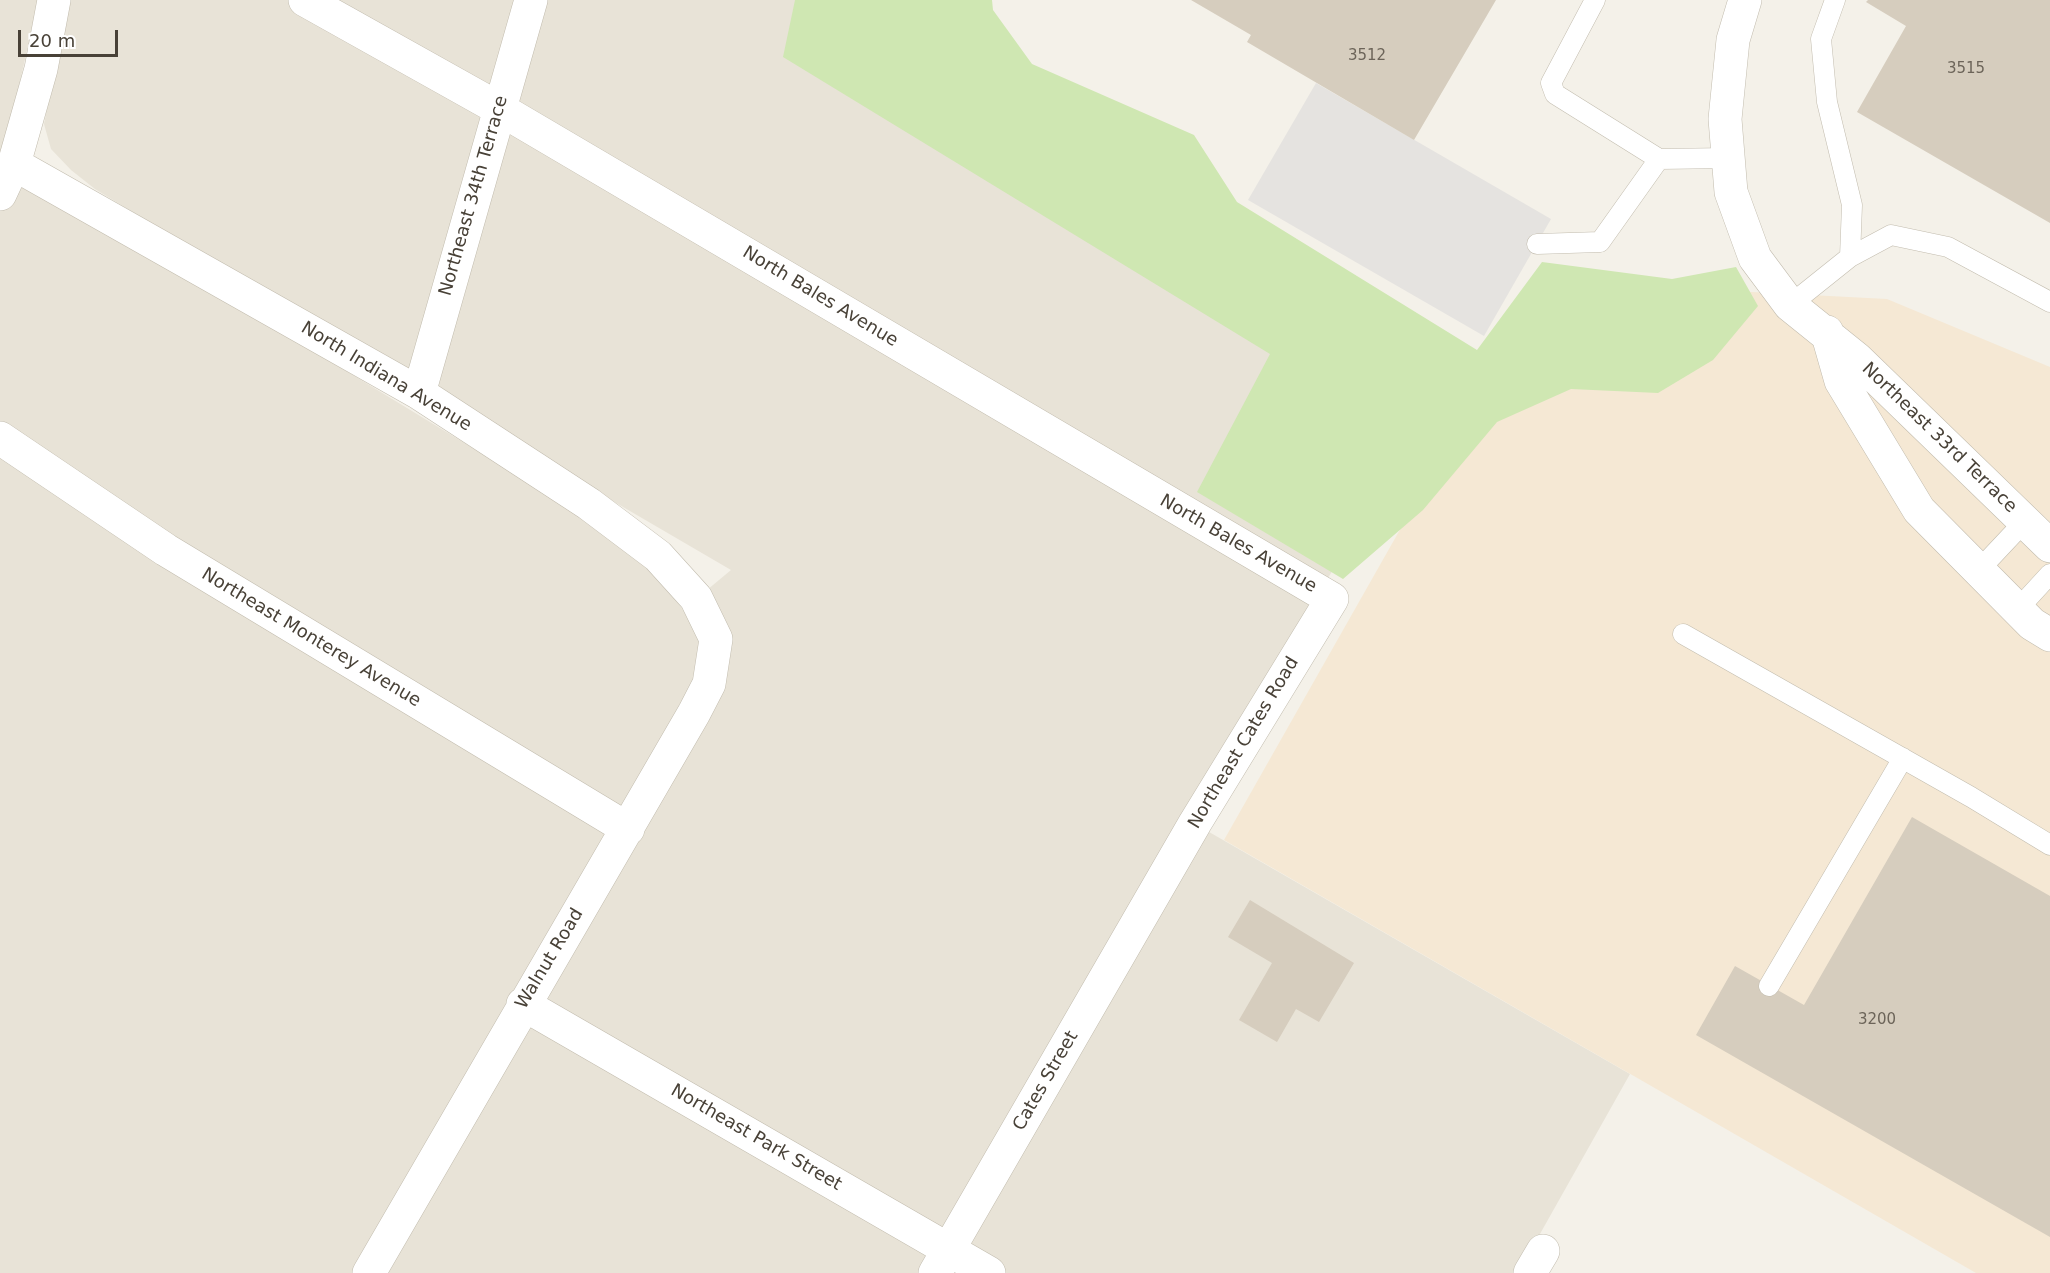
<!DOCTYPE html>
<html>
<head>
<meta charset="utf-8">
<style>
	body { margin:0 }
	#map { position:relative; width:2050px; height:1273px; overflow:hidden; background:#f4f1e9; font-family:"DejaVu Sans",sans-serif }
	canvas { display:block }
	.scale { position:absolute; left:18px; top:30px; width:100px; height:27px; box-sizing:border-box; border:3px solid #484137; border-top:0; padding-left:8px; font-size:18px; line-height:21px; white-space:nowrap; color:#484137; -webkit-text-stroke:4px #fff; paint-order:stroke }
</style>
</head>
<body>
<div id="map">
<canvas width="2050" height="1273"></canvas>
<div class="scale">20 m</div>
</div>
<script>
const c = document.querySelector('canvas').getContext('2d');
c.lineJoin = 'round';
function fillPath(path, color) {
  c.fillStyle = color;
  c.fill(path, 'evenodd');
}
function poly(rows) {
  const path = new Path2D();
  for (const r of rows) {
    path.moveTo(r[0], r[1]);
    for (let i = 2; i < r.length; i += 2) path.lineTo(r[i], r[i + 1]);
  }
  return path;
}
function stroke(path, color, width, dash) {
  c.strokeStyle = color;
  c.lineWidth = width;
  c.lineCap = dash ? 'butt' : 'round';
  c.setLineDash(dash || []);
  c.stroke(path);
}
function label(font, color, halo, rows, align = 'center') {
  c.font = font + ' "DejaVu Sans",sans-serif';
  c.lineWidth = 5;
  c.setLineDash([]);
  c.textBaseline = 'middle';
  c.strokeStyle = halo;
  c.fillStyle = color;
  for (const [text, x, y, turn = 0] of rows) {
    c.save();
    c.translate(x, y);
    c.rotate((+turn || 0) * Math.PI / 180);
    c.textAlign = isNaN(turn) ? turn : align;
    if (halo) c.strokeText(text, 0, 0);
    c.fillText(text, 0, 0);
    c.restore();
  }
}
fillPath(poly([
	[0,0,38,0,8,136,49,190,586,517,641,559,665,585,683,610,731,570,450,406,95,189,71,170,51,149,44,124,68,0,824,0,1456,367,1183,817,1630,1074,1518,1273,0,1273]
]), '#e8e3d7');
fillPath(poly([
	[1733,291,1887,299,2050,367,2050,1273,1976,1273,1224,840,1499,355]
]), '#f5e8d4');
fillPath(poly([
	[795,0,992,0,993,10,1032,64,1194,135,1237,202,1477,350,1542,262,1672,279,1736,267,1758,306,1713,360,1658,393,1571,389,1497,422,1423,510,1343,579,1197,492,1270,354,783,57]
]), '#cfe7b2');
fillPath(poly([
	[1316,83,1551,219,1484,336,1248,200]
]), '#e5e3e0');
fillPath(poly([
	[1191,0,1496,0,1414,140,1247,42,1251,35],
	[1868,0,2050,0,2050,223,1857,112,1906,26,1866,2],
	[1912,817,2050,896,2050,1237,1696,1035,1735,966,1804,1005],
	[1250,900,1354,963,1319,1022,1296,1009,1277,1042,1239,1020,1272,963,1228,937]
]), '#d6cdbe');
const service = poly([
	[1595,0,1551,83,1555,94,1659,159,1729,158],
	[1835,0,1821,39,1827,102,1852,205,1850,257],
	[1537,244,1600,242,1659,159],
	[1790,305,1850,257,1891,235,1948,247,2050,302],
	[1979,570,2025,521],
	[2017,610,2050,574],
	[1683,634,1971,797,2050,845],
	[1769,986,1903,758]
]);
const minor = poly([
	[305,0,498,108,1332,599,1195,823,935,1273],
	[1745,0,1733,40,1725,119,1731,192,1755,258,1790,305,1857,359,2050,546],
	[14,164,419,393,589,504,658,556,696,598,716,639,709,684,694,713,369,1273],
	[0,194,14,164,41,69,54,0],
	[1827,332,1841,381,1919,510,2032,624,2050,635],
	[419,393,531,0],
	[0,438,166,550,628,829],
	[523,1004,989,1273],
	[1530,1273,1543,1251]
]);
stroke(service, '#c2bcae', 21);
stroke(minor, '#c2bcae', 34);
stroke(service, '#fff', 20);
stroke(minor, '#fff', 33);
label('15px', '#6c6459', null, [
	["3512",1367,56],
	["3515",1966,69],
	["3200",1877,1020]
]);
label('18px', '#484137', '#fff', [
	["Northeast 34th Terrace",474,196,-74],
	["North Bales Avenue",820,297,31],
	["North Indiana Avenue",386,377,31],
	["Northeast 33rd Terrace",1939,438,44],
	["North Bales Avenue",1238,544,30],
	["Northeast Monterey Avenue",311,638,31],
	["Northeast Cates Road",1244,743,-59],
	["Walnut Road",550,959,-59],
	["Cates Street",1046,1081,-60],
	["Northeast Park Street",756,1138,30]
]);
</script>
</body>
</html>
